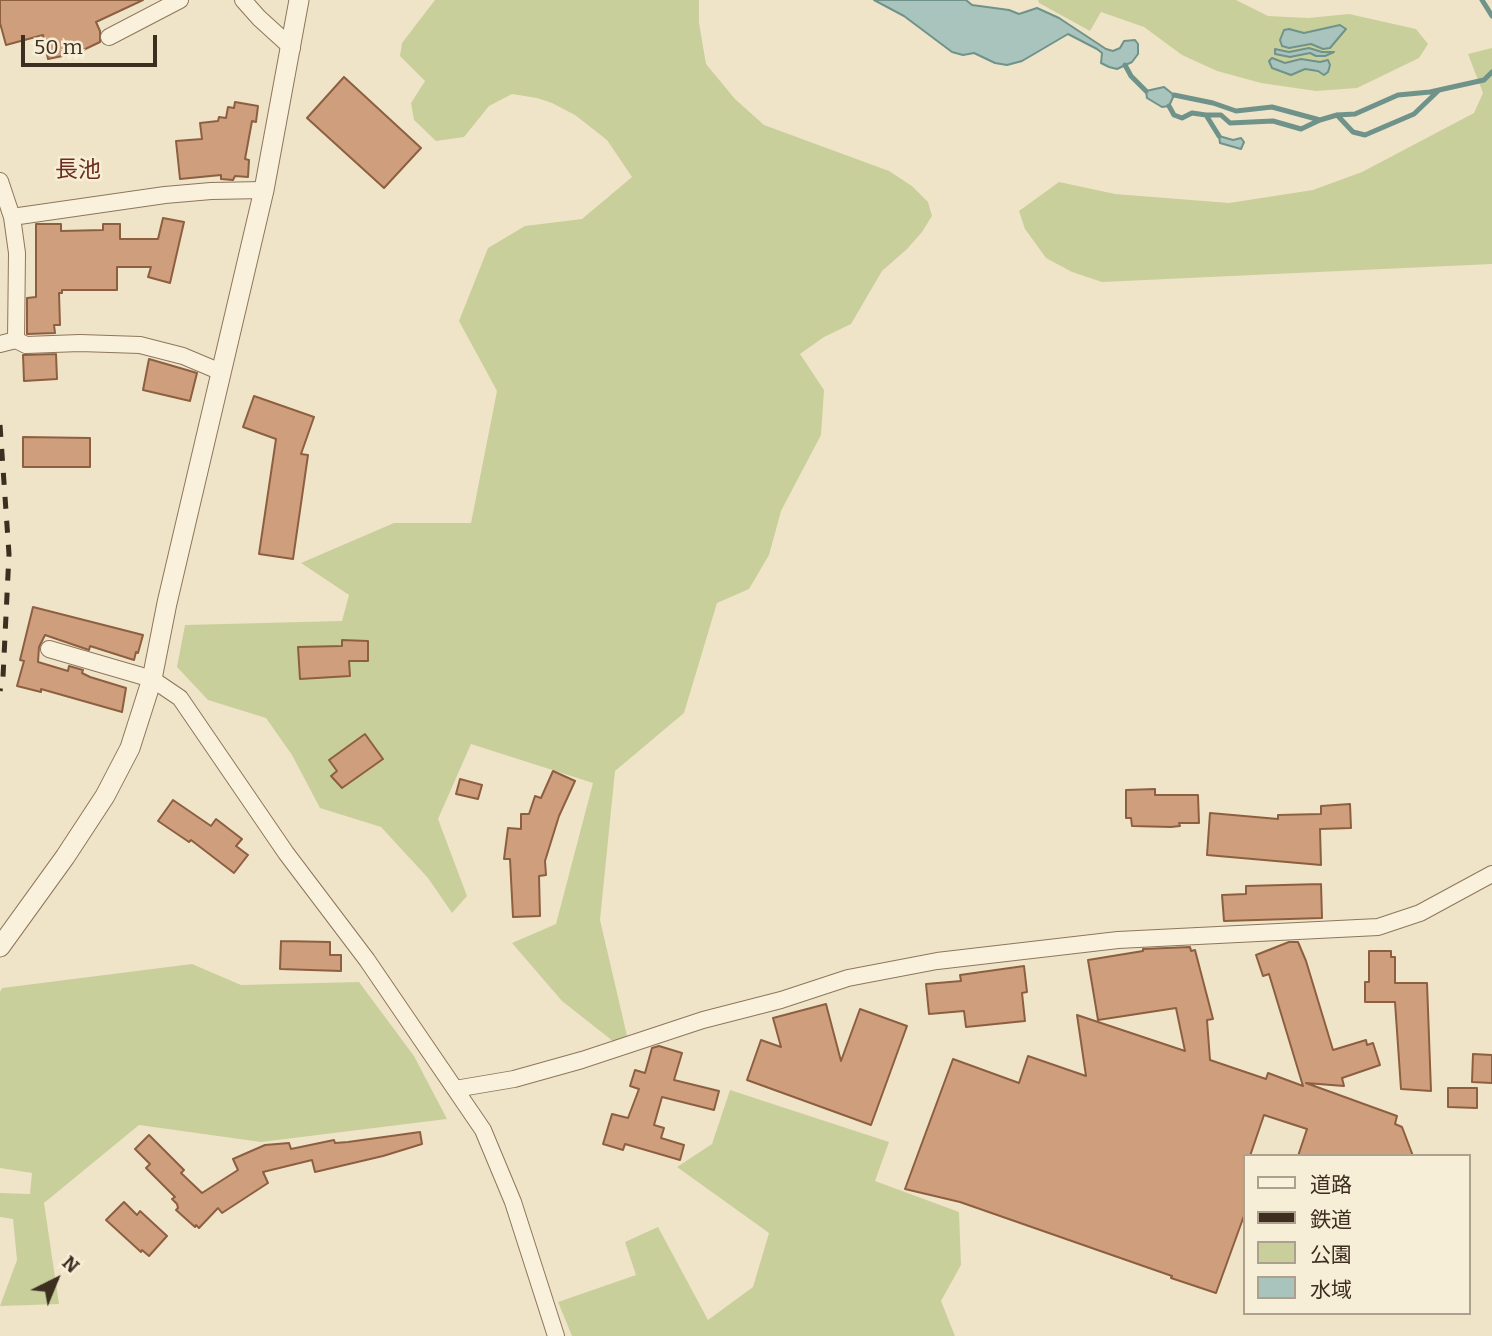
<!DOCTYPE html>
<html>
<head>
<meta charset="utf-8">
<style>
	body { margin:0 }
	#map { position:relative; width:1492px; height:1336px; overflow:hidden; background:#f0e4c8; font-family:Bitter,"Noto Sans JP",serif }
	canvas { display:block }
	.legend { position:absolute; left:1243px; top:1154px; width:228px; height:161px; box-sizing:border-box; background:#f7eed8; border:2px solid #ada18e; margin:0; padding:9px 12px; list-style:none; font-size:21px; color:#3d2e20 }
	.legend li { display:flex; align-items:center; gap:14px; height:35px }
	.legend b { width:35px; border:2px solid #ada18e }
	.north { position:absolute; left:21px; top:1245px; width:70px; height:70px; -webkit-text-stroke:5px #f7eed8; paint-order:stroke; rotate:43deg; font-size:19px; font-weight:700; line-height:28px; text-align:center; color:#3d2e20 }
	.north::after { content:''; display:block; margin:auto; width:24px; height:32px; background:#3d2e20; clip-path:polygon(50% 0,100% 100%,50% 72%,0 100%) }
	.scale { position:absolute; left:21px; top:35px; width:136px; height:32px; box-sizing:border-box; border:4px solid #3d2e20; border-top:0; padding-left:9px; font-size:21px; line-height:24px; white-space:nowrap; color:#3d2e20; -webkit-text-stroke:5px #f7eed8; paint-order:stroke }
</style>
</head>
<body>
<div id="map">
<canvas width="1492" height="1336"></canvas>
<ul class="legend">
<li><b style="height:9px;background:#faf1dc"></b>道路</li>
<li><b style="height:9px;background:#3d2e20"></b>鉄道</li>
<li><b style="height:19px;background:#c9cf9b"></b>公園</li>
<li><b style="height:19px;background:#a9c4bc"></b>水域</li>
</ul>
<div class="north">N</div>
<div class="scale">50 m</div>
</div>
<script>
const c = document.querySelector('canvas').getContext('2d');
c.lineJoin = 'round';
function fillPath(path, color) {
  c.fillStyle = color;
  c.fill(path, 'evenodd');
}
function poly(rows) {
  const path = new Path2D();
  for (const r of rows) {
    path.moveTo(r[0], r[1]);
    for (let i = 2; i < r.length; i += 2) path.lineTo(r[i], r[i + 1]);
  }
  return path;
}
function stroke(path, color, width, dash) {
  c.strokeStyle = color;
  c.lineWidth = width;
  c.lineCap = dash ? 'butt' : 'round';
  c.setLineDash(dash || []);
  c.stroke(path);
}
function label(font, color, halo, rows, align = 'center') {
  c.font = font + ' Bitter,"Noto Sans JP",serif';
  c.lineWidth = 5;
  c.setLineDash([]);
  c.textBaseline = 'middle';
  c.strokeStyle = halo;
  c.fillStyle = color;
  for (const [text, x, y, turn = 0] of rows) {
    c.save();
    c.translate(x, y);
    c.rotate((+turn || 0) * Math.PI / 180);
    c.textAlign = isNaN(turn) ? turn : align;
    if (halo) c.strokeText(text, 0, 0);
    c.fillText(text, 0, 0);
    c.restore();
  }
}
fillPath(poly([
	[435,0,699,0,699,23,706,64,735,99,764,125,889,171,912,186,928,202,932,216,922,232,907,249,882,271,851,324,824,337,800,354,824,390,821,435,781,511,769,555,749,589,717,603,684,713,615,771,600,920,628,1040,614,1042,562,1001,512,943,556,924,593,783,471,744,438,819,467,896,452,913,428,878,381,827,320,808,292,755,266,718,208,700,177,667,185,625,342,621,349,595,301,563,394,523,471,523,497,391,459,321,488,248,525,226,582,219,632,177,607,140,575,115,552,103,537,98,512,94,489,106,464,137,436,141,414,120,411,103,425,81,400,56,402,43],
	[1038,0,1236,0,1268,16,1308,18,1349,14,1416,29,1428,44,1419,58,1357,88,1316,91,1261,83,1217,71,1182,55,1144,27,1101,12,1090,31,1039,3],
	[1492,48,1492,264,1102,282,1072,272,1046,258,1025,229,1019,211,1059,182,1115,194,1229,203,1313,190,1362,172,1474,113,1483,93,1468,54],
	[192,964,241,985,359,982,414,1056,447,1119,261,1142,139,1125,44,1203,59,1304,0,1306,17,1260,13,1219,0,1217,0,1193,30,1194,32,1173,0,1168,0,992,2,988],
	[730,1090,889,1142,875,1181,959,1212,961,1265,941,1301,955,1336,572,1336,558,1302,636,1275,625,1242,658,1227,708,1320,753,1287,769,1233,677,1167,712,1144]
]), '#c9cf9b');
const water = poly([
	[874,0,966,0,972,5,1009,10,1019,14,1037,8,1059,18,1106,49,1113,51,1120,48,1124,41,1135,40,1138,44,1138,54,1132,62,1117,69,1109,67,1101,63,1102,53,1097,49,1068,34,1022,61,1007,65,995,63,974,53,963,55,952,52,904,16,874,0],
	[1340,25,1346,29,1330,48,1323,49,1311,44,1289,48,1282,46,1280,40,1284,30,1289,29,1304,33,1340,25],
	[1309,48,1322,52,1334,52,1325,56,1316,56,1310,53,1290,57,1275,54,1275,49,1289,52,1309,48],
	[1272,58,1285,63,1301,59,1320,62,1328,60,1330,65,1328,72,1324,75,1318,71,1305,69,1291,75,1272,68,1269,61,1272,58],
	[1164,87,1174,95,1169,106,1162,107,1147,98,1146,91,1164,87],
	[1219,136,1233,140,1241,138,1244,142,1241,149,1220,143,1219,136]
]);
fillPath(water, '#a9c4bc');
stroke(water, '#6f938a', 2);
stroke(poly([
	[1482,0,1492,16],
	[1125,65,1131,76,1146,91],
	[1174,95,1213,103,1236,111,1272,107,1320,120,1337,115,1355,114,1398,95,1430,92,1484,80,1492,72],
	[1169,106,1174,115,1182,118,1192,113,1206,115,1219,136],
	[1206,115,1221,115,1230,123,1273,121,1301,129,1320,120],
	[1337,115,1353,132,1365,135,1414,114,1438,91]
]), '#6f938a', 5);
const building = poly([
	[0,0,143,0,96,22,100,31,100,42,77,53,48,59,43,35,6,45,0,23,0,0],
	[344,77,421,148,384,188,307,118,344,77],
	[235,102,258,106,256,122,252,121,245,159,249,160,248,177,235,176,233,180,221,179,221,175,180,179,176,141,202,139,200,123,218,121,219,117,226,118,228,107,234,108,235,102],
	[163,218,184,222,170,283,148,277,151,267,117,267,117,290,62,290,62,293,59,293,60,325,54,325,55,333,27,334,27,298,36,297,36,224,61,224,61,231,103,230,103,224,120,224,120,239,158,239,163,218],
	[56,354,57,379,24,381,23,355,56,354],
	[149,359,197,373,190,401,143,390,149,359],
	[254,396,314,417,301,454,308,455,293,559,259,554,276,439,243,427,254,396],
	[23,437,90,438,90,467,23,467,23,437],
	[33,607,143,635,138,653,136,652,134,660,90,646,89,650,45,635,39,647,38,662,68,671,69,666,83,670,82,673,90,677,126,688,122,712,41,689,41,692,17,686,24,661,20,660,33,607],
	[342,640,368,641,368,661,349,661,350,676,300,679,298,647,342,646,342,640],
	[365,734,383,759,342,788,331,776,337,771,329,760,365,734],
	[553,771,575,781,559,816,545,861,546,875,539,876,540,916,513,917,510,859,504,859,508,828,521,829,521,814,529,814,535,796,541,798,553,771],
	[460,779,482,785,478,799,456,794,460,779],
	[1155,789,1155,795,1198,795,1199,823,1179,823,1180,826,1171,827,1132,826,1131,818,1126,818,1126,790,1155,789],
	[173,800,211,826,216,819,242,839,236,846,248,855,234,873,191,840,189,842,158,821,173,800],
	[1350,804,1351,828,1320,829,1321,865,1207,855,1210,813,1278,819,1278,815,1321,814,1321,806,1350,804],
	[1321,884,1322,918,1224,921,1222,895,1246,894,1246,886,1321,884],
	[281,941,330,942,330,955,341,955,341,971,280,969,281,941],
	[1289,942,1298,942,1306,961,1333,1050,1366,1040,1367,1045,1373,1043,1380,1065,1342,1078,1344,1086,1306,1083,1397,1116,1395,1124,1402,1127,1413,1156,1298,1156,1307,1129,1264,1115,1250,1156,1245,1156,1245,1213,1216,1293,1171,1278,1172,1276,960,1202,905,1189,953,1059,1019,1083,1028,1056,1086,1076,1077,1015,1185,1051,1176,1008,1098,1020,1088,960,1143,951,1143,949,1190,947,1191,951,1195,950,1213,1019,1207,1020,1210,1060,1266,1079,1268,1073,1303,1086,1269,974,1263,976,1256,955,1289,942],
	[1369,951,1391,951,1391,957,1395,957,1395,983,1427,983,1431,1091,1401,1089,1395,1002,1365,1002,1365,982,1369,982,1369,951],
	[1024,966,1027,992,1022,993,1025,1021,966,1027,964,1011,929,1014,926,984,961,981,960,975,1024,966],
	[826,1004,841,1061,860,1009,907,1026,871,1125,747,1080,761,1040,781,1047,773,1018,826,1004],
	[659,1046,682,1053,674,1080,719,1091,714,1110,662,1097,654,1125,664,1128,661,1138,684,1145,680,1160,625,1144,623,1150,603,1144,612,1114,628,1118,639,1089,630,1086,635,1070,645,1073,652,1048,659,1046],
	[1473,1054,1492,1055,1492,1083,1472,1082,1473,1054],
	[1448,1088,1477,1088,1477,1108,1448,1107,1448,1088],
	[420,1132,422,1144,383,1156,315,1172,312,1160,263,1172,268,1183,222,1213,218,1208,199,1228,196,1225,195,1227,176,1210,178,1208,177,1204,172,1199,175,1197,146,1168,150,1164,135,1149,149,1135,184,1170,181,1173,202,1193,238,1170,233,1159,265,1145,289,1143,291,1149,334,1140,335,1143,348,1142,420,1132],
	[124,1202,137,1215,140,1211,167,1236,149,1256,142,1250,141,1252,106,1220,124,1202]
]);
fillPath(building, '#cf9f7d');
stroke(building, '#8d5f41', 2);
const minor = poly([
	[243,0,259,18,292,48],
	[109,37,180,0],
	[0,181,12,217,17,253,16,340],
	[12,217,165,195,211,191,264,190],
	[0,344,16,340,26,345,80,343,140,345,183,356,221,372],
	[49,649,152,679,180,698,286,853,367,960,483,1130,513,1202,556,1336],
	[455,1089,514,1079,582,1060,703,1020,781,1000,848,978,937,961,1118,940,1378,927,1420,913,1492,874]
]);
const tertiary = poly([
	[0,947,65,857,105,796,130,748,152,679,167,603,264,190,299,0]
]);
stroke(minor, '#8d765c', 18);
stroke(tertiary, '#8d765c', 21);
stroke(minor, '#faf1dc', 16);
stroke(tertiary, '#faf1dc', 19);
stroke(poly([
	[0,425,9,554,3,677,0,691]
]), '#3d2e20', 5, [12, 12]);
label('23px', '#6b2e1e', '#f7eed8', [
	["長池",78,171]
]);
</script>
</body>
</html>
